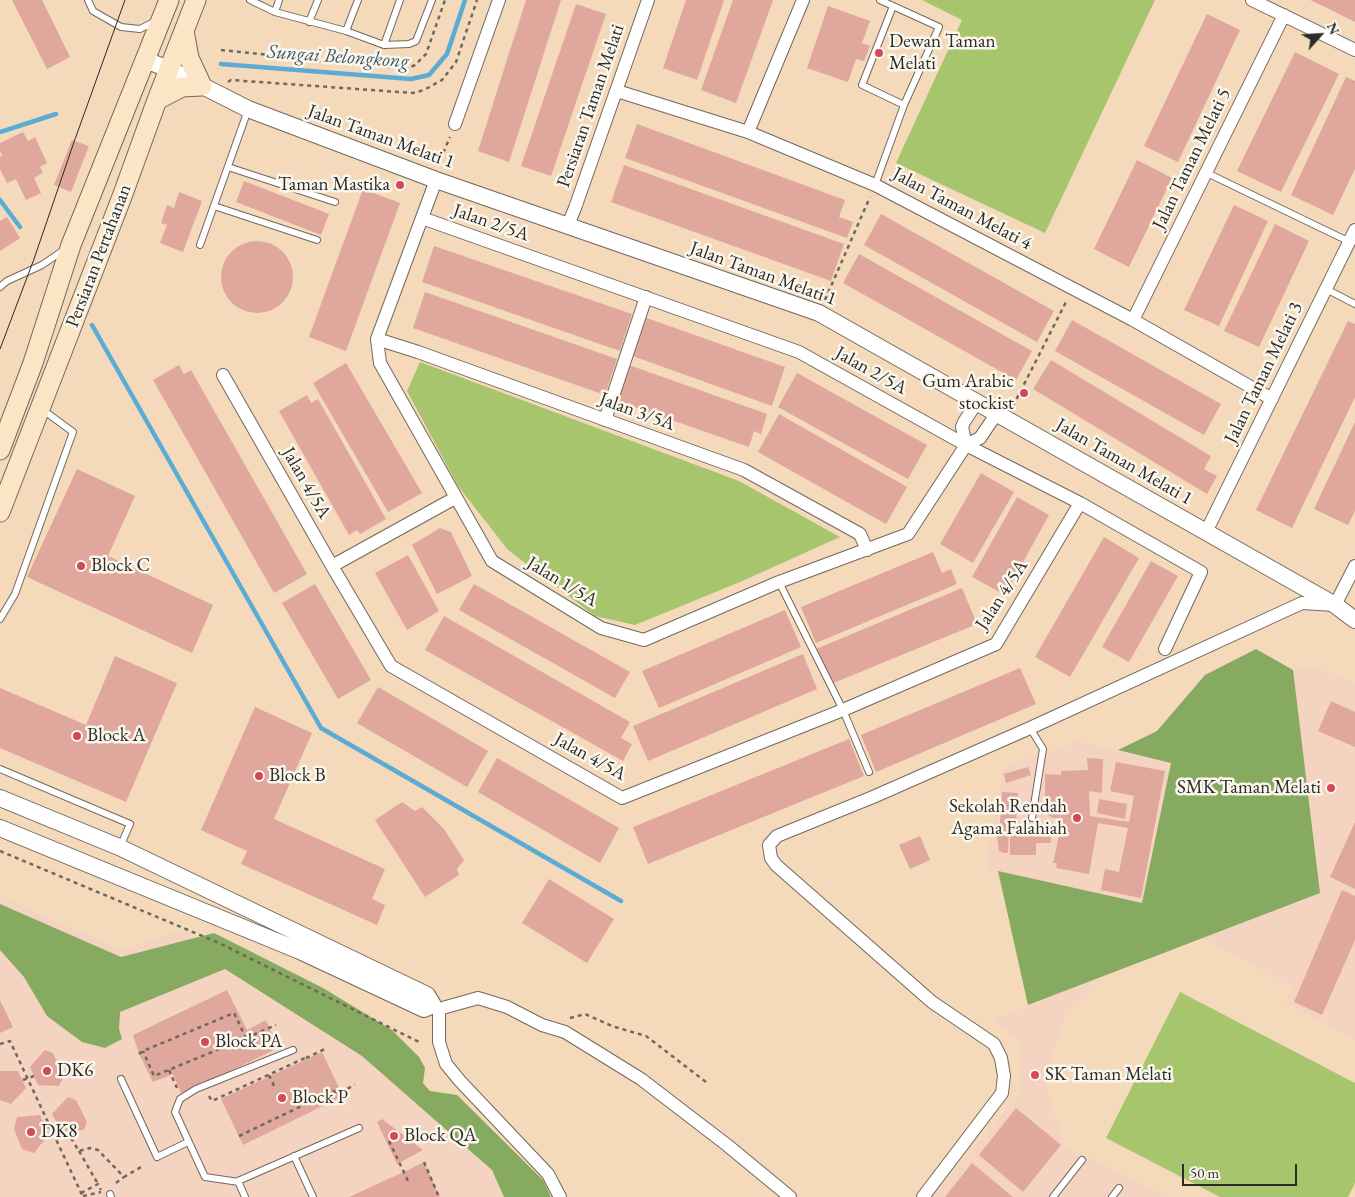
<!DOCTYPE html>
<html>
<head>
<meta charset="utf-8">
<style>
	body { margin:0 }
	#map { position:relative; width:1355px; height:1197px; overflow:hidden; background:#f4d9bb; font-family:"EB Garamond",serif }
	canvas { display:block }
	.north { position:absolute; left:1295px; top:10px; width:50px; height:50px; -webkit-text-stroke:4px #fbf7ec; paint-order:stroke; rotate:64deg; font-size:14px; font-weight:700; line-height:20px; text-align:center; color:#2b2b2b }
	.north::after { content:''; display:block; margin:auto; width:18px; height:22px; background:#2b2b2b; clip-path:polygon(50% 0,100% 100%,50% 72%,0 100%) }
	.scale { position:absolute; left:1182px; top:1164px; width:115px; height:22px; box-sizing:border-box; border:2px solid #2b2b2b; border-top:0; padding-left:6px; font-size:15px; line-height:18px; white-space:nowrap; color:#2b2b2b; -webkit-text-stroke:4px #fbf7ec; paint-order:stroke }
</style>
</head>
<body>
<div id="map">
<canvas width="1355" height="1197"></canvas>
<div class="north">N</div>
<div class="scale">50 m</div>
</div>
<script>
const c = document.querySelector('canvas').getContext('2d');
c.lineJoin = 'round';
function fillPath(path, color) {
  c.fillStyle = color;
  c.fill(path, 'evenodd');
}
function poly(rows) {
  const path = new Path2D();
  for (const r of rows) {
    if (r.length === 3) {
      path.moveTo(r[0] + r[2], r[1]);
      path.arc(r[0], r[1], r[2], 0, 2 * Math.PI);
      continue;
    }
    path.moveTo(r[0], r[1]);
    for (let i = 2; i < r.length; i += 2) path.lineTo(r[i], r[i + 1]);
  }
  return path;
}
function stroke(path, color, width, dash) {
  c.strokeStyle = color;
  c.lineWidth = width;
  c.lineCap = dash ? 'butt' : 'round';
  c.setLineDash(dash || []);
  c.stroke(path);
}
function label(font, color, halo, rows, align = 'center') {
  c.font = font + ' "EB Garamond",serif';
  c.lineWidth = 5;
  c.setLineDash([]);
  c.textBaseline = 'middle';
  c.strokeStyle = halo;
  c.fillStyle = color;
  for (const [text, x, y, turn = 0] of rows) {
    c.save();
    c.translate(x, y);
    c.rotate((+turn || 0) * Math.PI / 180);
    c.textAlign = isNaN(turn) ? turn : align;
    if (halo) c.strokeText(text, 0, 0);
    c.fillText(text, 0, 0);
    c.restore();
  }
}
fillPath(poly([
	[1293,670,1325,670,1355,683,1355,1040,1285,1002,1292,987,1203,938,1320,893],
	[1078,741,1171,763,1142,904,986,869,1003,768],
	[0,896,121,950,182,930,364,1048,492,1170,505,1197,0,1197],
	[1090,982,1089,994,1065,1017,1051,1058,1048,1094,1065,1146,1170,1197,934,1197,1021,1092,1021,1042,994,1020]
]), '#f5d3c1');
fillPath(poly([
	[922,0,1155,0,1045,233,896,163,962,20],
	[420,362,739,481,840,537,740,582,635,625,595,616,508,550,458,486,407,391],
	[1180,992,1355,1083,1355,1183,1348,1197,1220,1197,1106,1138]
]), '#a7c56c');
fillPath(poly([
	[1256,649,1293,670,1320,893,1028,1005,998,871,1142,903,1171,763,1118,750,1157,731,1205,675],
	[0,904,121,957,214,933,323,988,392,1030,419,1057,425,1068,423,1083,430,1091,457,1095,543,1180,551,1197,504,1197,492,1170,362,1056,225,969,120,1012,119,1029,122,1039,105,1048,82,1042,47,1016,24,977,0,950]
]), '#85aa60');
stroke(poly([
	[221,64,411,79,429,75,447,54,465,0],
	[0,132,56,114],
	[0,200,20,227],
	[92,325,321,728,621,901]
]), '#5bacd5', 4.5);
fillPath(poly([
	[12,0,42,0,70,57,47,69],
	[526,0,561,0,509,162,478,151],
	[686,0,724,0,697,80,663,68],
	[733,0,773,0,736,103,701,90],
	[1310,0,1355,0,1355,22,1323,6],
	[576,4,606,14,551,176,521,166],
	[828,6,870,21,862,43,870,46,864,61,856,59,848,82,807,68],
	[1207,14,1240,30,1178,162,1144,146],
	[1295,52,1339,74,1281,192,1237,171],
	[1346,77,1355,81,1355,169,1333,215,1291,195],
	[637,124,845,200,839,217,853,222,847,238,625,158],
	[23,132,28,141,35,137,47,163,40,167,43,173,34,178,41,193,26,200,16,179,7,183,0,169,0,157,2,155,0,151,0,143],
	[72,140,89,146,71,192,54,185],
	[1137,160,1172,178,1129,267,1094,249],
	[624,165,844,244,831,281,611,202],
	[244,181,329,214,321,235,236,202],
	[363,189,400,203,346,351,309,337],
	[179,192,202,201,183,252,160,243,167,225,161,223,167,205,174,208],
	[1234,205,1268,221,1219,326,1184,310],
	[881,214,1054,311,1037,342,864,245],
	[7,217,20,238,0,251,0,221],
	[1275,224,1309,241,1259,347,1224,331],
	[257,277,36],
	[434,246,632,314,620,351,422,282],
	[859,254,1032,351,1016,380,843,283],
	[425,292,617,359,605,395,413,328],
	[644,317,785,367,772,406,630,355],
	[1072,320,1221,404,1204,435,1055,351],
	[1348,321,1355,324,1355,397,1292,528,1256,510],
	[1051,360,1211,456,1204,469,1217,476,1207,494,1033,389],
	[346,363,422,493,388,512,313,383],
	[179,365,184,374,191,370,307,574,274,593,153,380],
	[629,365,767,414,761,434,754,431,749,447,617,401],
	[797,373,927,445,908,479,778,407],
	[307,395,311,403,318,399,386,519,360,534,357,530,349,535,279,411],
	[779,414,907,487,886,524,758,452],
	[1355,422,1355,511,1348,525,1314,509],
	[77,469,135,496,108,556,213,605,192,653,27,577],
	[981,473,1014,492,973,563,940,544],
	[1017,497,1049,515,1005,595,972,577],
	[440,528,451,532,472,576,437,594,412,545],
	[1104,537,1139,558,1070,677,1035,657],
	[933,552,942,573,951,569,957,584,816,643,801,607],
	[408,555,439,611,407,630,375,573],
	[1151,561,1178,576,1129,662,1102,647],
	[315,584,371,680,338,699,282,603],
	[474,584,630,672,615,698,459,610],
	[962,588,977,624,831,684,816,649],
	[785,610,801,647,659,708,642,671],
	[444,616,630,722,621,738,632,744,623,761,425,650],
	[803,654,817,689,648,761,633,726],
	[115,656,177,683,126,802,0,748,0,688,86,725],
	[1020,668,1036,704,876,772,861,735],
	[378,687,488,751,467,787,357,723],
	[1331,701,1355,712,1355,747,1318,731],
	[255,707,312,733,274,819,385,869,372,899,385,905,377,925,241,864,247,851,201,830],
	[849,739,864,776,648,864,633,827],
	[497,758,619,828,600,863,478,792],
	[1087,758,1103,759,1102,793,1089,791,1090,816,1129,822,1134,796,1110,791,1116,762,1165,771,1141,898,1101,890,1105,869,1119,872,1128,828,1098,823,1089,874,1056,868,1057,863,1053,863,1061,826,1060,818,1053,818,1045,813,1045,774,1061,775,1061,771,1088,770],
	[1028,767,1031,775,1006,783,1004,774],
	[1002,792,1018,793,1016,824,1009,824,1008,853,1004,853,999,851,997,836,997,829,1002,823,1000,823],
	[1099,799,1127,804,1125,819,1097,813],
	[402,802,415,811,422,807,444,829,464,860,457,869,459,875,425,897,375,820],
	[1355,822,1355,889,1330,877],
	[1036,829,1050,829,1051,843,1036,843,1036,855,1010,855,1010,831,1036,831],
	[920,836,930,860,910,869,899,845],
	[549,879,614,919,587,963,522,923],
	[1342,890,1355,896,1355,940,1322,1015,1294,1002],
	[227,990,247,1030,266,1020,278,1048,204,1084,181,1093,173,1074,153,1082,139,1054,133,1035],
	[0,1000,13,1027,0,1033],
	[45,1050,53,1053,64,1076,59,1086,38,1085,30,1067],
	[322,1052,343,1096,243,1145,221,1099],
	[0,1071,18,1071,26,1088,11,1104,0,1100],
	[68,1097,76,1100,87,1122,84,1130,61,1131,52,1114],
	[1016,1108,1061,1145,1023,1192,979,1155],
	[40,1115,49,1134,34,1153,22,1149,14,1129,17,1117],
	[382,1119,423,1150,397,1164,377,1122],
	[424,1162,440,1197,349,1197,410,1169],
	[972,1163,1013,1197,945,1197]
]), '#e0a79d');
const service = poly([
	[88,0,93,11,121,27,140,29,156,21],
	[250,0,275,12,346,31,384,45,400,0],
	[893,6,862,85,904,105],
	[275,12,279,0],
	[309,22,318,0],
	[346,31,358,0],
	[384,45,409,44,416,41,432,0],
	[228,167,335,202],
	[1207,173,1350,242],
	[875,185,904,105,939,27,880,0],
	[214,206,317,240],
	[200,245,248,110],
	[0,287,7,281,42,265,64,250],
	[1326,289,1355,304],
	[779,582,843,710,869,772],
	[0,619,15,594,73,432,43,410],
	[1030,728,1043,749,1032,818],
	[0,769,130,824,120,847],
	[121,1079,157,1157,188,1142],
	[294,1156,313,1197],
	[239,1182,205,1177,175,1112,180,1099,196,1089,293,1050],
	[110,1194,111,1197],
	[245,1197,238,1181,359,1128],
	[1053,1197,1082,1160],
	[1112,1197,1119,1188]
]);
const minor = poly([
	[1252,0,1355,50],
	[617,91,748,132,875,185,1133,320,1272,399],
	[455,124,499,0],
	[748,132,803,0],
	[436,180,377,339,380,363,492,561,601,628,644,640,779,582,908,534,966,445,980,438,997,413],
	[422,218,799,352,966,445,1080,503,1201,572,1165,649],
	[568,225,575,208,648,0],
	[1133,320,1284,15],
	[377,339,418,352,744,470,860,534,867,550],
	[223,375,332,566,391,666,622,798,843,710,996,644,1080,503],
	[605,420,646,297],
	[966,445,962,427,964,422,977,402],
	[1206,532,1355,230],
	[332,566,455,498],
	[433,1005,439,1009,478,998,507,1007,542,1025,565,1032,641,1079,727,1145,790,1197],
	[439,1009,439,1042,446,1064,460,1081,548,1174,560,1197],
	[923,1197,1002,1093,1004,1076,1001,1058,994,1044,932,1002,776,865,771,858,769,845,777,836,873,797,1030,728,1302,603,1335,605,1355,566]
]);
const tertiary = poly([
	[145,60,169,69,248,109,436,180,819,313,1335,605,1355,620],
	[0,798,119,847,427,995,433,1005,424,1009,300,951,0,828]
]);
const secondary = poly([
	[157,100,182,87,202,86,189,58,184,31],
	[0,450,33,363,71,245,169,0],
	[0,512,123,194,157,100,196,0]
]);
stroke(service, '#71685d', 8);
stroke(minor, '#71685d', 14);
stroke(tertiary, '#71685d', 18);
stroke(secondary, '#71685d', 21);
stroke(poly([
	[221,50,406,69,415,65,426,54,445,0],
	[228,82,231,80,413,93,424,90,442,80,456,62,477,0],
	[440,160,450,137],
	[825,300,870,197],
	[1013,406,1067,300],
	[0,851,219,943,421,1043],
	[570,1018,585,1014,612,1026,646,1036,706,1082],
	[246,1038,276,1025],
	[0,1044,10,1041,83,1197],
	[139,1054,143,1051,234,1013,246,1038,154,1076,143,1051],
	[306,1058,327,1048],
	[169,1070,177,1088],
	[269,1075,275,1088],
	[23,1080,34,1076],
	[209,1096,212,1101,307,1057],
	[46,1128,57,1123],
	[239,1136,333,1091,338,1093,355,1085],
	[55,1138,71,1138,79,1151,90,1148,98,1150,124,1177,141,1167],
	[389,1141,409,1183],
	[79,1151,98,1184],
	[424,1162,439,1197],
	[116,1183,124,1177],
	[81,1193,98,1184,101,1190],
	[83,1196,101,1192]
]), '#71685d', 2.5, [4, 4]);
stroke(service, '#fff', 6);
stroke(minor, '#fff', 12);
stroke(tertiary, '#fff', 16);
stroke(secondary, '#fce5c4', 19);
stroke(poly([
	[0,349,34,259,74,142,125,0]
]), '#2b2b2b', 1);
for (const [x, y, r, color] of [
	[879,53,5,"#d1495b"],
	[400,185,5,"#d1495b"],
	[1024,393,5,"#d1495b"],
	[81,566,5,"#d1495b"],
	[77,736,5,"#d1495b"],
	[259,776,5,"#d1495b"],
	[1331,788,5,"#d1495b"],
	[1077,818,5,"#d1495b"],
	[205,1042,5,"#d1495b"],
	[47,1071,5,"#d1495b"],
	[1035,1075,5,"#d1495b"],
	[282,1098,5,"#d1495b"],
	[31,1132,5,"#d1495b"],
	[394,1136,5,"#d1495b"]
]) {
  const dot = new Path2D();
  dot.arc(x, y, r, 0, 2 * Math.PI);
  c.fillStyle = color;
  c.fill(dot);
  stroke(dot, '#fbf7ec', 2);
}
label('19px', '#2b2b2b', '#fbf7ec', [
	["Dewan Taman",889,42],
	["Melati",889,64],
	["Taman Mastika",390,185,"right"],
	["Gum Arabic",1014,382,"right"],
	["stockist",1014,404,"right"],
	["Block C",91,566],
	["Block A",87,736],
	["Block B",269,776],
	["SMK Taman Melati",1321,788,"right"],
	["Sekolah Rendah",1067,807,"right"],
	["Agama Falahiah",1067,829,"right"],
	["Block PA",215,1042],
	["DK6",57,1071],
	["SK Taman Melati",1045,1075],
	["Block P",292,1098],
	["DK8",41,1132],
	["Block QA",404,1136]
], 'left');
label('19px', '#2b2b2b', '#fbf7ec', [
	["Persiaran Taman Melati",591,106,-71],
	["Jalan Taman Melati 1",381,137,20],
	["Jalan Taman Melati 5",1192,159,-64],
	["Jalan Taman Melati 4",962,209,28],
	["Jalan 2/5A",491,223,19],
	["Persiaran Pertahanan",99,256,-69],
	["Jalan Taman Melati 1",763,274,20],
	["Jalan 2/5A",871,371,29],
	["Jalan Taman Melati 3",1264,373,-64],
	["Jalan 3/5A",637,412,20],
	["Jalan Taman Melati 1",1124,462,30],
	["Jalan 4/5A",306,483,60],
	["Jalan 1/5A",562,582,31],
	["Jalan 4/5A",1002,595,-57],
	["Jalan 4/5A",590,757,29]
]);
label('italic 20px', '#3c5866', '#fbf7ec', [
	["Sungai Belongkong",338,57,4]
]);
</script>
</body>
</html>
